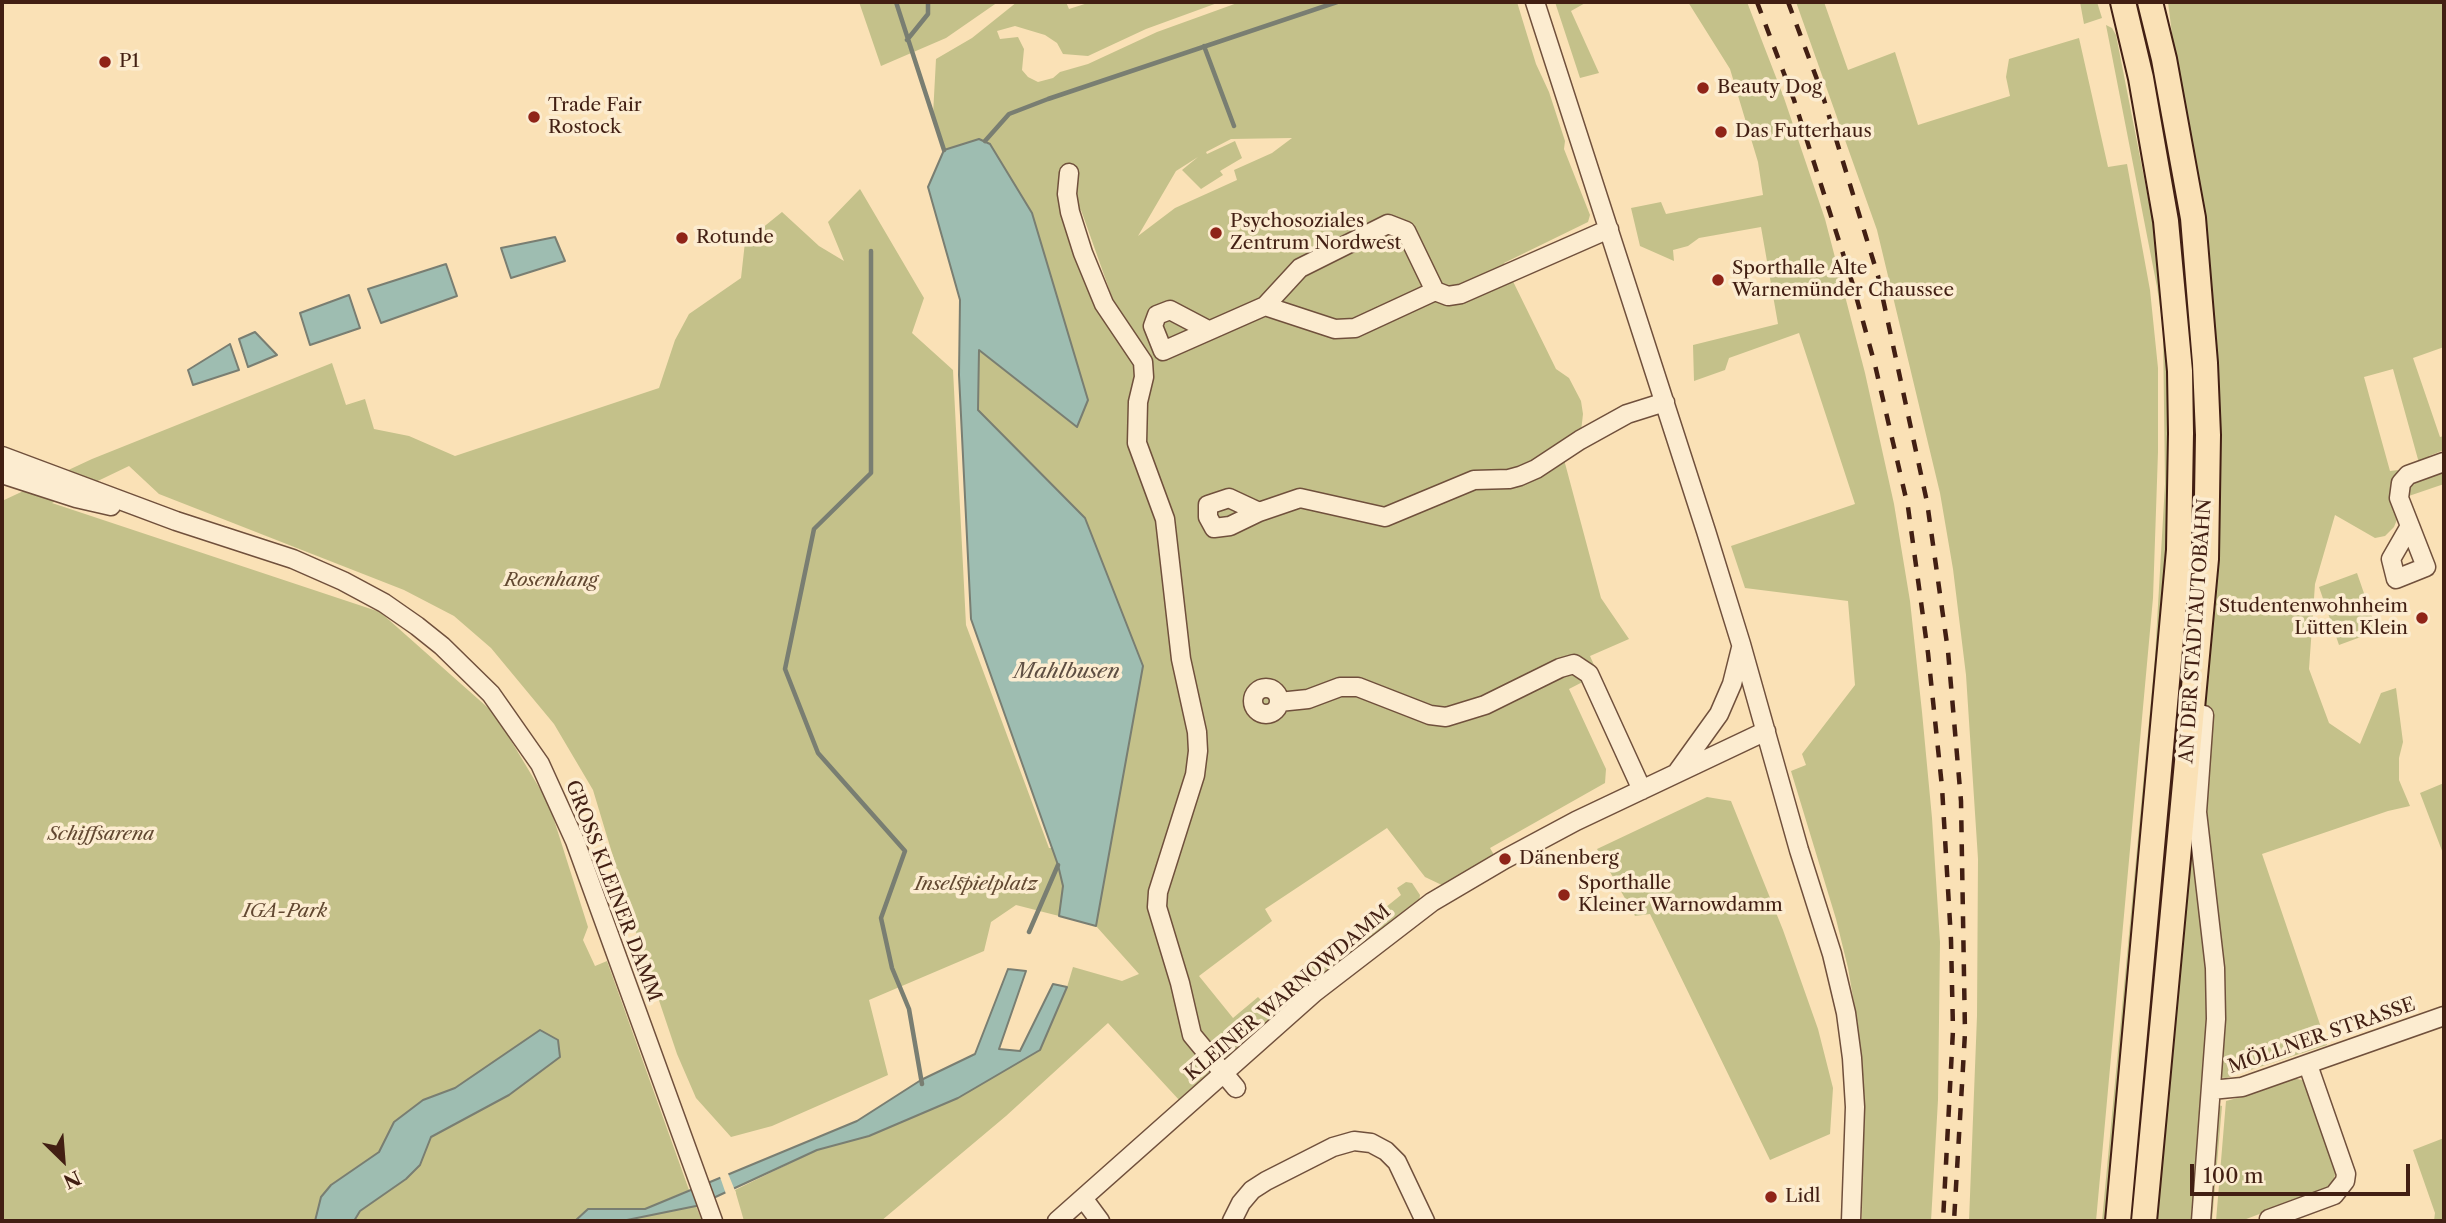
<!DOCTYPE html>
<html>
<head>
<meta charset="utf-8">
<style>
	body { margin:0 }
	#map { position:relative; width:2446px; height:1223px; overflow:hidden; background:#fae1b6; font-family:"Libre Caslon Text",serif }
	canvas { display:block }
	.frame { position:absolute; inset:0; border:4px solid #421f13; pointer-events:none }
	.north { position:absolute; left:28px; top:1125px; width:70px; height:70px; -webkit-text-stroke:5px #fcecd0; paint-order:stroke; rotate:155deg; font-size:19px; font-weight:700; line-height:28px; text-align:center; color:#421f13 }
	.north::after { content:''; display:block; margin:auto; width:24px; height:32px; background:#421f13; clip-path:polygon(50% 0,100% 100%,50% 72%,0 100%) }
	.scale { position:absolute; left:2190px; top:1164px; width:220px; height:32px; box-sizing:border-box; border:4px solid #421f13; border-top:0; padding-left:9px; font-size:21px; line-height:24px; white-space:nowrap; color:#421f13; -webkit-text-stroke:5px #fcecd0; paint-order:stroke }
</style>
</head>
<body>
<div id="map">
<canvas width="2446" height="1223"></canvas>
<div class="frame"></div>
<div class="north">N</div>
<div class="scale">100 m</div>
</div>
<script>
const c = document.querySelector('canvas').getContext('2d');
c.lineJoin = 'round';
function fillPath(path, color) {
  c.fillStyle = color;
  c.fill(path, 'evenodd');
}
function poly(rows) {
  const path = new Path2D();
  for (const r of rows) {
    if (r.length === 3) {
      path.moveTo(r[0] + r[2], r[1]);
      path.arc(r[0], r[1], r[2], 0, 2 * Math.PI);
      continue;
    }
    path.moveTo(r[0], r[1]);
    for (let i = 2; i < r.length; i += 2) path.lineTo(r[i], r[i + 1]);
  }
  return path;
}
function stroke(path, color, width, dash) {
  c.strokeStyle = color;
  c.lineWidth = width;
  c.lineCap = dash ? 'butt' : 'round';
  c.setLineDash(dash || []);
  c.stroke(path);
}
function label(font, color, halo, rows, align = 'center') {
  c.font = font + ' "Libre Caslon Text",serif';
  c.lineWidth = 7;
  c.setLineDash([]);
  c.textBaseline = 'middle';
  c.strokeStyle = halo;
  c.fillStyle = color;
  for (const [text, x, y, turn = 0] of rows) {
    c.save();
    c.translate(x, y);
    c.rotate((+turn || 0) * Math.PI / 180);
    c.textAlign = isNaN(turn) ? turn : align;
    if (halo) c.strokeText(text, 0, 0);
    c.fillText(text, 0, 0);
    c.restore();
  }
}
fillPath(poly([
	[859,2,998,2,946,38,881,66],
	[1017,2,1066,2,1069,9,1091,2,1220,2,1146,29,1088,56,1063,54,1057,43,1045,35,1015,26,997,31,1000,39,1018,37,1024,49,1022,70,1028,77,1038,82,1053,78,1060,72,1088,64,1157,32,1240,2,1517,2,1536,64,1549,92,1565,141,1564,149,1590,215,1588,222,1504,263,1556,369,1569,378,1581,401,1583,414,1580,440,1562,452,1601,598,1629,639,1590,656,1598,674,1569,689,1606,769,1605,783,1490,848,1494,855,1446,887,1425,877,1387,828,1265,909,1272,921,1199,976,1233,1018,1258,997,1265,1004,1401,895,1397,888,1406,882,1412,883,1420,895,1419,902,1180,1101,1108,1023,1006,1116,881,1221,744,1221,735,1190,817,1150,869,1136,1040,1050,1067,987,1073,967,1122,981,1139,974,1096,926,1142,670,1085,518,978,410,978,349,1077,427,1088,400,1032,213,990,144,979,139,944,150,933,115,936,59,972,38],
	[1292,138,1272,153,1234,170,1237,180,1175,208,1138,236,1176,171,1198,157,1182,170,1201,189,1223,175,1220,171,1242,158,1235,141,1207,154,1206,152,1231,139],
	[1081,210,1113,300,1125,326,1063,214],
	[1555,2,1587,2,1571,11,1599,73,1580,78],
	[1688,2,1747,2,1784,98,1825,219,1865,373,1894,504,1910,601,1922,712,1932,818,1940,942,1938,1100,1931,1221,1862,1221,1863,1094,1858,1026,1848,968,1836,919,1791,771,1806,765,1802,754,1855,685,1848,601,1745,588,1731,546,1855,504,1799,333,1729,358,1725,370,1694,381,1693,345,1778,324,1761,227,1699,238,1688,246,1673,250,1674,261,1640,246,1631,208,1661,202,1666,214,1763,195,1758,162,1730,69],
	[1796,2,1824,2,1848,70,1895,52,1918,125,2010,96,2006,77,2009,59,2079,38,2108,167,2127,164,2150,290,2158,368,2158,452,2153,598,2096,1221,1969,1221,1977,1016,1978,859,1966,675,1953,569,1940,493,1877,230],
	[2080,2,2097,2,2102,18,2084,24],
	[2133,2,2140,2,2145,20,2179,199,2195,360,2198,485,2194,574,2135,1221,2126,1221,2189,484],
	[2168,2,2444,2,2444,347,2413,358,2440,437,2444,436,2444,450,2429,456,2430,461,2419,463,2393,369,2364,377,2390,471,2398,470,2392,495,2398,517,2394,527,2385,536,2375,538,2335,515,2315,584,2309,669,2329,723,2360,744,2381,693,2396,688,2403,742,2399,758,2399,780,2410,806,2388,811,2262,854,2327,1045,2226,1078,2213,1077,2201,1221,2153,1221,2213,608,2172,34],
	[2106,25,2112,28,2116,35,2165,284,2170,360,2168,557,2109,1221,2102,1221,2155,657,2165,484,2163,328,2157,287],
	[860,189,924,298,912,333,953,370,966,625,1049,848,1052,848,1058,865,1063,886,1059,916,1016,905,991,922,984,951,869,1000,888,1075,772,1126,731,1137,696,1098,677,1054,634,926,593,790,554,724,491,648,454,616,404,590,159,494,129,466,52,503,380,612,495,714,549,804,588,927,583,940,595,966,607,961,689,1190,645,1209,588,1209,575,1221,2,1221,2,501,92,459,332,363,346,405,365,399,374,429,409,436,455,456,659,388,675,340,689,314,741,278,745,242,782,212,819,246,844,261,828,222],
	[2444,468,2444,484,2403,498,2408,482],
	[2357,573,2377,631,2339,645,2319,587],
	[2444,783,2444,856,2420,793],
	[1707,797,1731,801,1783,930,1818,1029,1833,1088,1830,1134,1770,1160,1650,914,1635,916,1597,849],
	[2291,1078,2303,1080,2308,1086,2337,1168,2333,1182,2328,1188,2241,1221,2216,1221,2226,1101,2245,1096],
	[2218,1105,2222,1106,2212,1221,2208,1221],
	[2444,1138,2444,1221,2434,1221,2435,1213,2413,1150],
	[696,1206,702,1221,622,1221]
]), '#c4c18a');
const water = poly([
	[979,139,990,144,1032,213,1088,400,1077,427,979,350,978,410,1085,518,1143,666,1096,926,1059,916,1063,886,1058,865,971,619,959,375,960,300,928,187,944,150,979,139],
	[555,237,565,261,511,278,501,248,555,237],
	[446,264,457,296,381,323,368,289,446,264],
	[349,295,360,328,310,345,300,313,349,295],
	[255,332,277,355,248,367,239,339,255,332],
	[230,344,239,370,193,385,188,370,230,344],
	[1008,969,1026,971,999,1049,1020,1051,1053,984,1067,987,1040,1050,958,1098,869,1136,817,1150,696,1206,622,1221,575,1221,588,1209,645,1209,857,1121,921,1080,975,1054,1008,969],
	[540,1030,558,1040,560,1057,509,1095,431,1137,420,1165,406,1179,360,1211,354,1221,315,1221,321,1197,331,1185,379,1152,394,1122,423,1100,455,1088,540,1030]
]);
fillPath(water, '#9ebdb1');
stroke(water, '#797e72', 2);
fillPath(poly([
	[727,1171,736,1193,727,1197,719,1174]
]), '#fae1b6');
stroke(poly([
	[896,2,944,150],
	[907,40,928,14,928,2],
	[1204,46,1234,126],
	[985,141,1009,114,1048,99,1337,2],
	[871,251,871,473,814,529,785,669,818,753,905,851,881,918,892,968,909,1009,922,1084],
	[1029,932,1058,865]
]), '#797e72', 4.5);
const minor = poly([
	[1535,2,1706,531,1741,644,1799,850,1832,954,1846,1013,1852,1058,1855,1107,1851,1221],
	[1069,173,1067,194,1070,212,1083,253,1104,304,1143,362,1144,377,1138,402,1137,443,1165,519,1181,659,1197,732,1198,751,1195,775,1158,892,1157,907,1180,983,1192,1035,1236,1088],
	[1265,306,1300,268,1388,224,1406,231,1435,291],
	[1208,330,1170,310,1157,315,1153,326,1163,351,1265,306,1335,329,1355,328,1435,291,1448,296,1461,294,1609,229],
	[2,456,176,521,293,559,343,581,384,603,417,626,442,646,491,694,540,764,575,841,713,1221],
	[2,474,76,498,111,506],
	[1259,512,1229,498,1208,505,1208,517,1214,528,1230,526,1259,512,1300,498,1385,517,1474,480,1509,479,1520,476,1536,469,1580,440,1627,414,1665,402],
	[2410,526,2426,567,2396,579,2391,559,2410,526],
	[2410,526,2399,498,2401,483,2408,475,2444,462],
	[1266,701,13],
	[1279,702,1308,699,1340,687,1358,687,1430,715,1446,717,1485,705,1560,668,1574,664,1589,674,1642,790],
	[1678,771,1719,714,1732,684,1741,648],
	[2211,1090,2242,1087,2444,1016],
	[1083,1198,1100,1221],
	[1057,1221,1315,992,1432,902,1505,859,1576,821,1766,731],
	[1232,1221,1241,1203,1252,1190,1266,1181,1333,1147,1354,1141,1371,1143,1386,1151,1397,1162,1425,1221],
	[2201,1221,2216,1019,2215,968,2197,812,2204,715],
	[2270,1221,2269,1219,2334,1195,2345,1181,2346,1174,2308,1065]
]);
const highway = poly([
	[2118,1221,2179,550,2181,433,2180,371,2166,221,2141,78,2123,2],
	[2144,1221,2206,559,2208,435,2205,363,2193,218,2164,59,2150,2]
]);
stroke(minor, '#70503c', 21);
stroke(highway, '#421f13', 28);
stroke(minor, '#fcecd0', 18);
stroke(highway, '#fae1b6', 24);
stroke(poly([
	[1757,2,1794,100,1853,285,1875,365,1908,507,1928,653,1942,787,1951,940,1953,1030,1943,1221],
	[1788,2,1821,90,1878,276,1927,502,1948,651,1961,801,1965,1033,1954,1221]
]), '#421f13', 4.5, [12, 12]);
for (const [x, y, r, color] of [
	[105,62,7,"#8f2418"],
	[1703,88,7,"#8f2418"],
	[534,117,7,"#8f2418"],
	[1721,132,7,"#8f2418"],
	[1216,233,7,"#8f2418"],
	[682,238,7,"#8f2418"],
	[1718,280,7,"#8f2418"],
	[2422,618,7,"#8f2418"],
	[1505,859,7,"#8f2418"],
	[1564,895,7,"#8f2418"],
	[1771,1197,7,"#8f2418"]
]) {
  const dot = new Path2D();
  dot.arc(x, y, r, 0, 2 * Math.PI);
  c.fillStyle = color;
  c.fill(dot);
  stroke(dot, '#fcecd0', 2.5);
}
label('19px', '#421f13', '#fcecd0', [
	["P1",119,62],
	["Beauty Dog",1717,88],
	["Trade Fair",548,106],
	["Rostock",548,128],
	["Das Futterhaus",1735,132],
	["Psychosoziales",1230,222],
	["Zentrum Nordwest",1230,244],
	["Rotunde",696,238],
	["Sporthalle Alte",1732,269],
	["Warnemünder Chaussee",1732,291],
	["Studentenwohnheim",2408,607,"right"],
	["Lütten Klein",2408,629,"right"],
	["Dänenberg",1519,859],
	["Sporthalle",1578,884],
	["Kleiner Warnowdamm",1578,906],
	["Lidl",1785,1197]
], 'left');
label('italic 19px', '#624831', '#fcecd0', [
	["Rosenhang",551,581],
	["Schiffsarena",101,835],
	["Inselspielplatz",976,885],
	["IGA-Park",285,912]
]);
label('19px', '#421f13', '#fcecd0', [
	["AN DER STADTAUTOBAHN",2196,631,-86],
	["GROSS KLEINER DAMM",613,891,69],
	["KLEINER WARNOWDAMM",1288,993,-40],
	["MÖLLNER STRASSE",2322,1036,-19]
]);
label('italic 21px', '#5e4e42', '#fcecd0', [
	["Mahlbusen",1067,672]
]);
</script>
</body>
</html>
